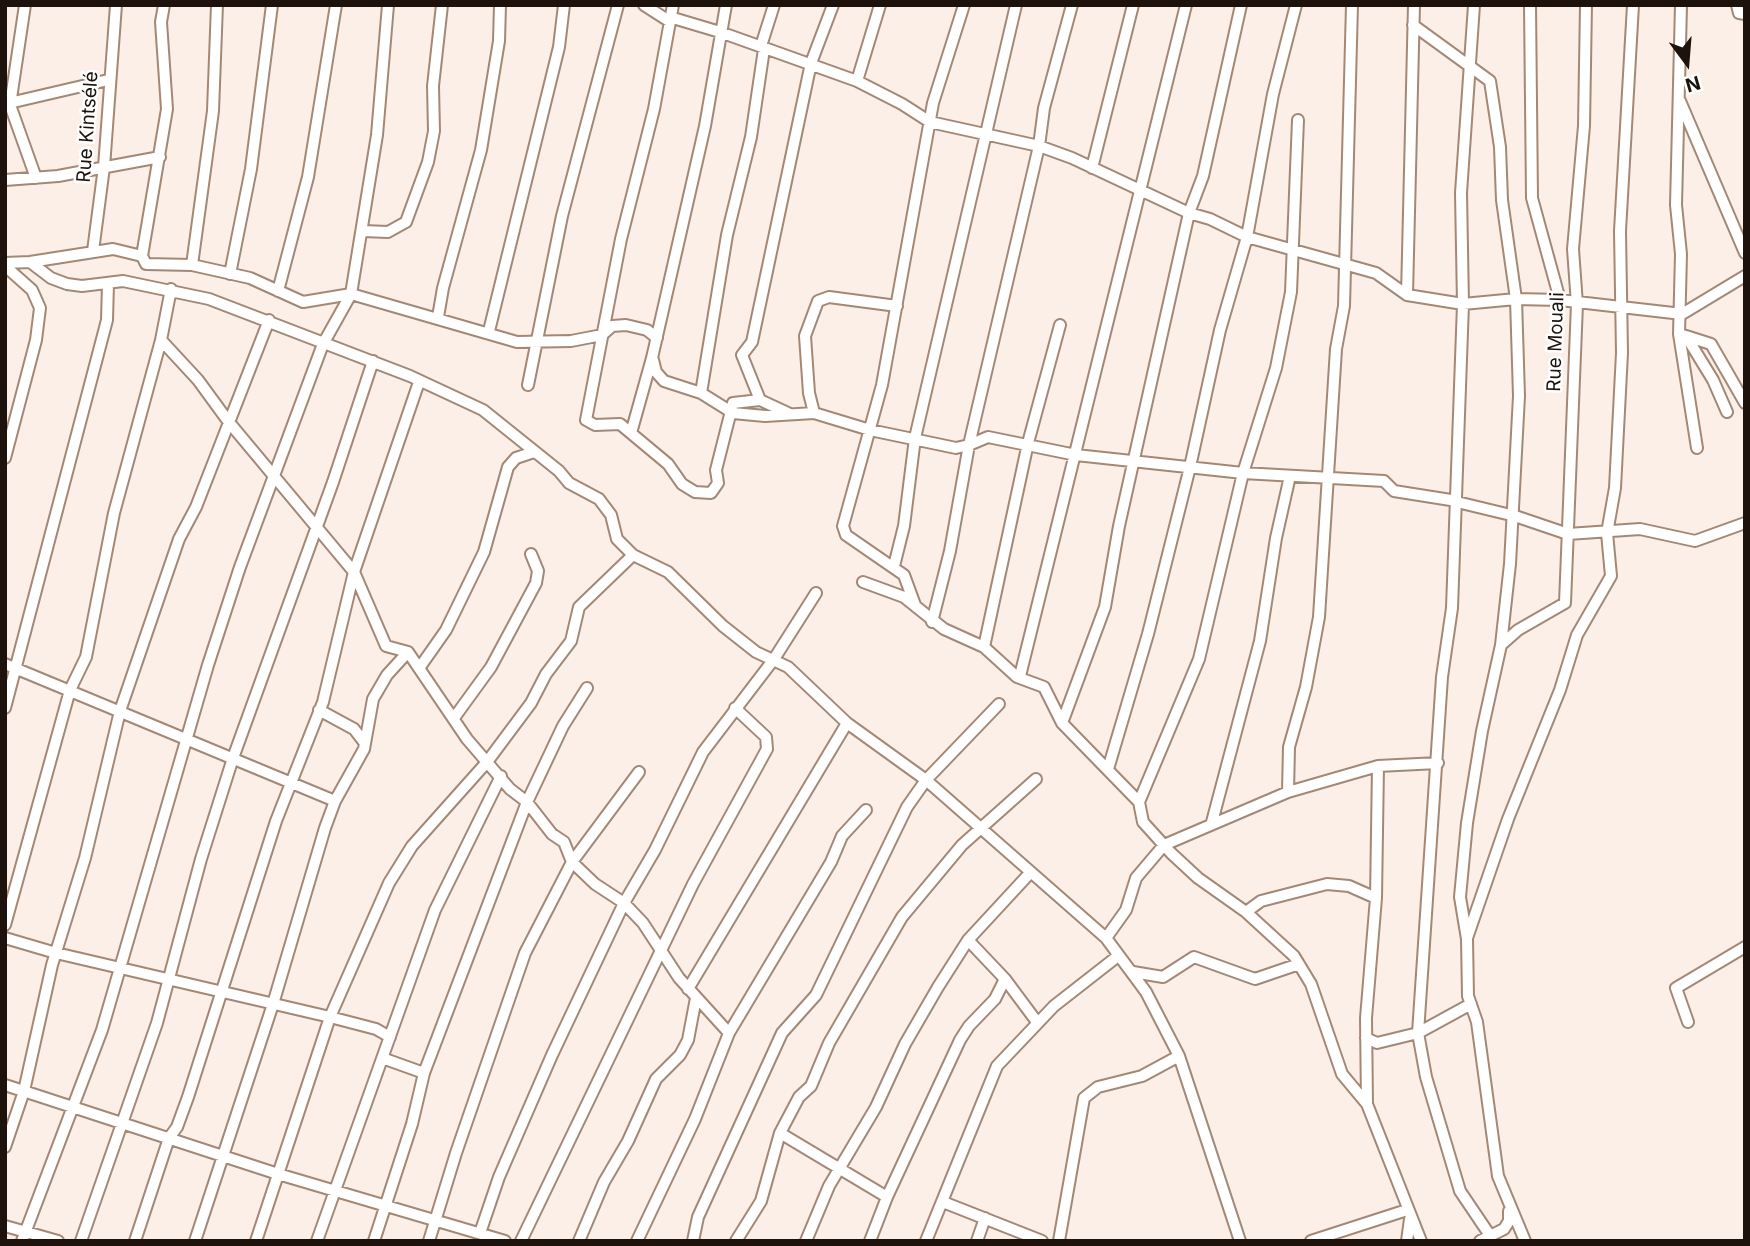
<!DOCTYPE html>
<html>
<head>
<meta charset="utf-8">
<style>
	body { margin:0 }
	#map { position:relative; width:1750px; height:1246px; overflow:hidden; background:#fcefe7; font-family:Inter,sans-serif }
	canvas { display:block }
	.frame { position:absolute; inset:0; border:7px solid #1d120c; pointer-events:none }
	.north { position:absolute; left:1652px; top:28px; width:70px; height:70px; -webkit-text-stroke:5px #fff; paint-order:stroke; rotate:164deg; font-size:19px; font-weight:700; line-height:28px; text-align:center; color:#1d120c }
	.north::after { content:''; display:block; margin:auto; width:24px; height:32px; background:#1d120c; clip-path:polygon(50% 0,100% 100%,50% 72%,0 100%) }
</style>
</head>
<body>
<div id="map">
<canvas width="1750" height="1246"></canvas>
<div class="frame"></div>
<div class="north">N</div>
</div>
<script>
const c = document.querySelector('canvas').getContext('2d');
c.lineJoin = 'round';
function poly(rows) {
  const path = new Path2D();
  for (const r of rows) {
    path.moveTo(r[0], r[1]);
    for (let i = 2; i < r.length; i += 2) path.lineTo(r[i], r[i + 1]);
  }
  return path;
}
function stroke(path, color, width, dash) {
  c.strokeStyle = color;
  c.lineWidth = width;
  c.lineCap = dash ? 'butt' : 'round';
  c.setLineDash(dash || []);
  c.stroke(path);
}
function label(font, color, halo, rows, align = 'center') {
  c.font = font + ' Inter,sans-serif';
  c.lineWidth = 5;
  c.setLineDash([]);
  c.textBaseline = 'middle';
  c.strokeStyle = halo;
  c.fillStyle = color;
  for (const [text, x, y, turn = 0] of rows) {
    c.save();
    c.translate(x, y);
    c.rotate((+turn || 0) * Math.PI / 180);
    c.textAlign = isNaN(turn) ? turn : align;
    if (halo) c.strokeText(text, 0, 0);
    c.fillText(text, 0, 0);
    c.restore();
  }
}
const minor = poly([
	[25,5,10,105,36,178],
	[164,5,161,22,167,109,142,256,146,264,192,265,250,278,303,302,351,294,517,342,571,341,602,335,612,326,626,325,647,330,657,338],
	[644,5,669,21,673,18,720,32,857,81,902,104,930,122,1039,146,1072,158,1189,213,1210,219,1247,237,1376,273,1407,295,1463,304,1516,299,1560,300,1682,314,1745,276],
	[673,5,654,109,621,239,586,420,595,425,620,424,668,464,682,484,695,492,711,493,718,483,716,470,733,403,760,400,788,413],
	[1474,5,1461,193,1463,304,1452,608,1442,677,1418,1033,1426,1077,1460,1191,1489,1234],
	[1530,5,1532,198,1560,300],
	[1681,5,1676,205,1681,254,1679,334,1697,448],
	[1737,5,1739,13,1745,14],
	[1413,25,1490,81,1500,147,1502,200,1516,299,1519,396,1510,564,1501,645,1482,731,1467,823,1460,897,1467,939,1468,996,1477,1022,1498,1176,1525,1241],
	[761,46,774,5],
	[764,49,751,137,727,235,701,393,733,413,765,416,814,413,870,430,956,448,969,445,1039,146,1044,108,1072,5],
	[857,81,880,5],
	[1680,101,1745,253],
	[5,104,108,80],
	[1092,168,1133,5],
	[5,180,58,176,160,157],
	[363,231,388,232,406,222,428,162,434,131,433,86,442,5],
	[93,251,104,167,116,5],
	[30,262,51,278,67,284,82,286,123,281,209,299,410,376,483,410,559,471,569,483,599,499,611,515,617,539,633,555,668,572,723,626,756,652,788,667,847,723,926,780,1106,938,1146,992,1179,1056,1240,1241],
	[5,263,30,262,113,249,142,256],
	[192,265,213,111,217,5],
	[5,266,32,290,40,308,36,340,5,458],
	[230,274,251,169,272,5],
	[278,291,308,177,336,5],
	[1407,295,1414,5],
	[438,317,443,288,481,150,499,41,500,5],
	[489,331,559,47,564,5],
	[1679,334,1686,336,1713,380,1727,412],
	[1686,336,1711,344,1745,403],
	[161,340,198,380,228,421,354,572,386,646,408,652,467,739,510,789,527,802,552,834,564,842,572,862,595,884,624,903,643,923,679,978,729,1033],
	[653,360,656,372,664,381,701,393],
	[528,385,562,216,618,5],
	[760,400,742,355,752,342,811,63,833,5],
	[814,413,809,393,805,336,818,301,829,297,897,306],
	[631,433,652,358,705,126,726,5],
	[1457,502,1515,516,1568,534,1640,529,1695,541,1745,523],
	[894,566,904,526,915,438,1016,5],
	[863,582,904,597,944,629,984,647,1017,677,1044,687,1062,723,1139,802,1143,822,1171,853,1198,878,1246,912,1294,956,1311,984,1342,1074,1367,1104,1421,1241],
	[915,605,904,575,846,535,843,526,882,385,933,103,964,5],
	[932,622,950,551,969,445,988,437,1076,455,1243,473,1384,481,1394,491,1457,501],
	[1501,645,1518,630,1565,603,1577,304,1573,249,1584,126,1586,5],
	[984,647,1028,443,1060,325],
	[5,664,335,801],
	[420,667,446,630,484,552,508,467,516,458,534,452],
	[1020,676,1186,5],
	[5,708,107,320,108,283],
	[319,710,354,729,364,742],
	[454,718,491,667,536,583,538,571,531,554],
	[1062,723,1105,607,1119,526,1189,213,1203,176,1241,5],
	[1108,769,1148,634,1190,467,1220,330,1247,237,1273,94,1296,5],
	[1288,792,1289,747,1306,687,1319,617,1336,349,1344,306,1352,5],
	[1139,802,1199,659,1243,473,1276,368,1291,292,1298,120],
	[1212,822,1260,641,1276,538,1290,476],
	[1246,912,1261,901,1327,884,1349,886,1376,898],
	[5,925,70,690,86,657,114,513,161,340,171,289],
	[5,938,56,953,330,1017,376,1029,390,1037],
	[1106,938,1126,910,1136,878,1164,845,1288,792,1378,766,1438,763],
	[1467,938,1508,819,1560,690,1577,635,1611,576,1607,533,1615,488,1622,353,1620,231,1633,5],
	[968,940,1005,979,1037,1022],
	[1133,972,1163,977,1194,957,1255,979,1299,964],
	[688,989,847,723],
	[1688,1022,1676,988,1745,947],
	[1366,1038,1377,1043,1418,1033,1471,1004],
	[385,1059,424,1073],
	[5,1085,278,1174,505,1241],
	[1367,1104,1366,1018,1376,898,1378,766],
	[780,1133,887,1197],
	[5,1147,24,1091,52,965,85,858,120,711,179,539,196,507,269,320],
	[943,1202,1042,1241],
	[5,1226,58,1241],
	[480,1233,499,1177,552,1055,624,903,655,850,703,752,774,659,816,593],
	[22,1241,102,1030,208,665,240,567,323,344,351,294,377,135,388,5],
	[81,1241,157,1023,201,859,233,758,333,482,373,361],
	[135,1241,169,1138,177,1127,188,1097,276,821,323,702,354,572,419,382],
	[195,1241,273,1004,325,828,335,801,364,749,373,699,387,675,408,652],
	[256,1241,330,1017,389,883,412,846,487,762,531,703,546,674,571,641,579,607,633,555],
	[317,1241,435,910,501,776],
	[374,1241,412,1124,424,1073,527,802,563,726,587,688],
	[429,1241,456,1153,525,953,572,862,639,772],
	[521,1241,693,884,767,749,766,737,735,708],
	[579,1241,604,1182,628,1141,656,1079,680,1055,688,1040,696,998],
	[637,1241,695,1119,729,1033,831,862,842,836,866,810],
	[693,1241,698,1217,782,1033,816,995,907,807,926,780,999,704],
	[736,1241,761,1201,780,1133,799,1097,811,1086,829,1043,902,917,962,845,1036,779],
	[806,1241,829,1186,876,1107,905,1044,938,987,968,940,1030,873],
	[870,1241,887,1197,960,1040,969,1026,995,999,1005,979],
	[926,1241,997,1066,1054,1006,1118,956],
	[977,1241,985,1218],
	[1059,1241,1084,1098,1098,1087,1142,1076,1179,1056],
	[1311,1241,1407,1210],
	[1407,1241,1410,1219],
	[1480,1241,1504,1229,1509,1221,1509,1211]
]);
stroke(minor, '#a48876', 14);
stroke(minor, '#fff', 10);
label('19px', '#1d120c', '#fff', [
	["Rue Kintsélé",88,127,-86],
	["Rue Mouali",1556,342,-88]
]);
</script>
</body>
</html>
